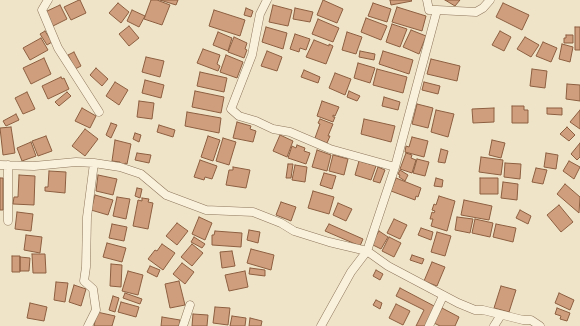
<!DOCTYPE html>
<html>
<head>
<meta charset="utf-8">
<style>
	body { margin:0 }
	canvas { display:block; background:#f0e4c8 }
</style>
</head>
<body>
<canvas width="580" height="326"></canvas>
<script>
const c = document.querySelector('canvas').getContext('2d');
c.lineJoin = 'round';
function fillPath(path, color) {
  c.fillStyle = color;
  c.fill(path, 'evenodd');
}
function poly(rows) {
  const path = new Path2D();
  for (const r of rows) {
    path.moveTo(r[0], r[1]);
    for (let i = 2; i < r.length; i += 2) path.lineTo(r[i], r[i + 1]);
  }
  return path;
}
function stroke(path, color, width, dash) {
  c.strokeStyle = color;
  c.lineWidth = width;
  c.lineCap = dash ? 'butt' : 'round';
  c.setLineDash(dash || []);
  c.stroke(path);
}
const building = poly([
	[79,0,80,0,86,13,71,20,64,7,79,0],
	[151,0,157,0,170,5,162,25,144,19,151,0],
	[160,0,178,0,176,5,160,0],
	[323,0,343,9,337,23,317,15,323,0],
	[390,0,411,0,412,1,391,5,390,0],
	[445,0,460,0,455,6,445,0],
	[118,3,129,12,121,23,109,13,118,3],
	[373,3,391,9,387,22,368,16,373,3],
	[503,3,529,15,522,30,496,17,503,3],
	[60,5,67,19,53,26,45,12,60,5],
	[273,5,292,10,288,26,269,22,273,5],
	[397,7,426,16,422,31,392,22,397,7],
	[246,8,253,11,251,17,244,15,246,8],
	[295,8,313,12,310,22,293,19,295,8],
	[132,10,145,16,139,27,127,21,132,10],
	[214,10,245,20,240,36,209,26,214,10],
	[366,18,387,26,381,40,361,32,366,18],
	[318,19,339,28,333,42,312,34,318,19],
	[392,24,407,29,400,47,386,42,392,24],
	[129,26,139,38,129,46,119,34,129,26],
	[266,27,287,33,283,49,262,42,266,27],
	[575,27,580,27,580,50,575,50,575,27],
	[411,30,426,36,419,54,403,47,411,30],
	[45,31,52,42,47,45,40,34,45,31],
	[500,31,511,37,504,51,492,45,500,31],
	[218,32,232,38,228,51,213,45,218,32],
	[347,32,362,37,356,54,342,50,347,32],
	[295,34,310,39,306,50,300,48,299,52,290,49,295,34],
	[566,35,573,35,573,43,564,43,564,38,566,38,566,35],
	[234,37,247,43,245,49,247,50,244,58,228,52,234,37],
	[525,37,539,45,531,57,517,49,525,37],
	[41,38,48,50,30,60,23,48,41,38],
	[314,40,329,46,329,44,333,46,326,64,306,57,314,40],
	[543,42,557,48,551,62,536,56,543,42],
	[562,44,573,47,570,62,559,59,562,44],
	[203,49,220,55,217,64,220,66,218,71,197,63,203,49],
	[267,51,282,57,277,71,261,66,267,51],
	[360,51,375,54,374,60,359,57,360,51],
	[383,51,413,60,409,74,379,64,383,51],
	[74,52,81,66,75,69,68,55,74,52],
	[226,55,243,62,237,78,220,72,226,55],
	[146,57,164,61,160,77,142,72,146,57],
	[44,58,51,74,31,84,23,68,44,58],
	[431,59,460,66,457,81,427,74,431,59],
	[358,63,375,68,370,83,354,78,358,63],
	[96,68,108,79,102,86,90,75,96,68],
	[377,69,407,77,403,93,373,85,377,69],
	[532,69,547,71,545,88,530,86,532,69],
	[304,70,320,77,318,83,301,77,304,70],
	[200,72,227,78,224,92,197,86,200,72],
	[335,73,351,79,345,95,329,88,335,73],
	[61,77,62,79,64,78,69,89,48,99,42,86,61,77],
	[145,80,164,85,161,98,142,93,145,80],
	[115,82,128,90,119,105,106,96,115,82],
	[424,82,440,86,438,94,422,90,424,82],
	[567,84,580,85,580,101,566,99,567,84],
	[195,91,224,97,221,113,192,107,195,91],
	[349,91,360,96,357,101,347,97,349,91],
	[27,92,35,109,23,114,15,98,27,92],
	[67,92,71,96,59,106,55,102,67,92],
	[384,97,400,102,398,110,382,106,384,97],
	[139,101,154,103,152,119,137,117,139,101],
	[322,101,339,107,335,116,333,115,333,117,335,117,333,122,317,116,322,101],
	[417,104,433,108,428,128,412,124,417,104],
	[512,106,524,106,524,110,528,110,528,123,512,123,512,106],
	[82,108,96,116,90,128,75,121,82,108],
	[494,108,494,122,473,123,472,109,494,108],
	[547,108,562,108,562,115,547,114,547,108],
	[436,110,454,114,448,137,431,132,436,110],
	[580,110,580,129,570,122,580,110],
	[187,112,221,118,219,133,185,126,187,112],
	[16,114,19,120,6,126,3,121,16,114],
	[320,119,333,124,328,136,330,136,327,143,315,138,320,124,318,123,320,119],
	[364,119,395,126,391,142,361,134,364,119],
	[237,122,251,126,250,129,256,131,253,142,233,138,237,122],
	[111,123,117,125,111,138,106,135,111,123],
	[159,125,175,130,173,137,157,132,159,125],
	[11,127,15,153,3,155,0,128,11,127],
	[567,127,575,135,569,141,560,134,567,127],
	[85,129,98,139,85,156,72,146,85,129],
	[135,133,141,135,139,142,133,139,135,133],
	[280,135,293,141,287,157,273,151,280,135],
	[46,136,52,151,38,156,32,141,46,136],
	[208,136,220,140,213,161,201,157,208,136],
	[412,137,428,141,424,157,405,152,406,146,409,147,412,137],
	[223,138,236,142,229,165,216,161,223,138],
	[115,140,131,144,127,164,125,163,124,167,119,166,120,162,112,161,115,140],
	[492,140,505,143,501,158,489,155,492,140],
	[31,142,36,156,22,161,17,148,31,142],
	[580,143,580,157,577,160,571,154,580,143],
	[297,145,305,148,304,151,310,153,306,164,288,158,292,146,296,148,297,145],
	[441,149,448,151,445,163,438,162,441,149],
	[317,150,331,155,327,171,312,167,317,150],
	[137,153,151,155,149,163,135,160,137,153],
	[406,153,412,155,411,158,416,160,412,173,400,169,406,153],
	[546,153,558,155,556,169,544,167,546,153],
	[333,155,348,159,344,175,329,171,333,155],
	[481,157,503,160,501,175,479,172,481,157],
	[417,159,429,162,425,176,413,173,417,159],
	[200,160,217,166,212,179,205,177,204,180,194,177,200,160],
	[359,161,376,166,371,180,355,175,359,161],
	[569,161,580,167,574,179,563,171,569,161],
	[505,163,521,164,520,179,504,177,505,163],
	[288,164,293,164,291,178,286,178,288,164],
	[295,165,307,167,305,182,292,180,295,165],
	[233,167,250,170,246,188,226,185,229,170,233,170,233,167],
	[378,167,385,170,380,183,373,181,378,167],
	[536,168,547,170,543,184,532,182,536,168],
	[400,170,408,175,405,181,399,177,400,175,398,174,400,170],
	[49,171,66,172,65,193,45,191,45,187,48,187,49,171],
	[324,173,336,176,332,189,320,185,324,173],
	[19,175,35,176,34,205,13,204,14,197,18,197,19,175],
	[98,175,117,179,113,195,96,191,98,175],
	[0,178,3,178,3,210,0,210,0,178],
	[396,178,421,188,418,197,416,196,415,200,391,191,396,178],
	[436,178,443,180,442,187,434,186,436,178],
	[480,178,498,178,498,194,480,194,480,178],
	[503,182,518,184,517,200,501,198,503,182],
	[565,184,580,197,579,213,557,194,565,184],
	[137,188,142,189,140,198,135,196,137,188],
	[313,191,334,197,329,214,308,208,313,191],
	[95,195,113,200,108,215,91,210,95,195],
	[439,196,455,201,447,231,431,226,433,219,430,219,432,212,434,213,435,211,432,210,434,204,436,205,439,196],
	[117,197,130,199,126,219,113,216,117,197],
	[142,198,149,199,148,202,153,203,148,229,133,226,138,200,142,201,142,198],
	[464,200,492,206,489,220,461,215,464,200],
	[281,202,296,207,291,221,276,215,281,202],
	[338,203,352,209,346,221,333,215,338,203],
	[559,205,573,222,561,232,547,215,559,205],
	[520,210,531,216,528,224,516,218,520,210],
	[17,212,33,214,31,231,15,229,17,212],
	[199,217,212,223,205,240,192,234,199,217],
	[457,217,473,219,470,233,455,230,457,217],
	[394,219,407,225,400,239,387,233,394,219],
	[475,219,493,223,490,237,472,233,475,219],
	[177,223,188,231,177,245,166,236,177,223],
	[112,224,127,227,124,241,109,238,112,224],
	[329,224,363,239,360,246,325,231,329,224],
	[496,224,516,228,513,242,493,237,496,224],
	[421,228,433,232,431,240,418,235,421,228],
	[249,230,260,232,258,243,247,240,249,230],
	[215,231,242,233,241,247,212,245,212,235,214,235,215,231],
	[379,231,388,237,381,249,371,244,379,231],
	[437,232,451,236,445,256,431,252,437,232],
	[26,235,42,237,40,253,24,250,26,235],
	[194,237,205,244,202,248,191,242,194,237],
	[389,237,401,243,394,257,382,251,389,237],
	[107,243,126,248,122,262,103,257,107,243],
	[162,244,175,253,163,270,148,259,155,250,157,251,162,244],
	[192,244,203,253,192,266,181,257,192,244],
	[251,249,274,255,271,270,247,263,251,249],
	[232,251,235,266,222,268,220,252,232,251],
	[32,254,45,254,46,273,33,273,32,254],
	[412,255,424,259,422,264,410,260,412,255],
	[12,256,20,256,20,272,12,272,12,256],
	[20,257,30,258,29,271,20,271,20,257],
	[432,262,445,267,437,286,424,281,432,262],
	[182,263,194,272,185,284,173,274,182,263],
	[111,264,122,265,121,287,110,286,111,264],
	[150,266,160,270,157,277,147,272,150,266],
	[250,268,265,270,265,276,249,274,250,268],
	[376,270,383,274,380,280,373,276,376,270],
	[128,271,143,275,138,295,122,291,128,271],
	[245,271,248,287,229,291,225,275,245,271],
	[179,281,185,305,170,308,165,284,179,281],
	[56,282,68,283,65,302,54,300,56,282],
	[74,285,86,289,81,306,69,302,74,285],
	[501,286,516,290,509,312,494,308,501,286],
	[400,288,436,307,426,326,416,326,424,310,396,296,400,288],
	[125,293,142,299,140,304,123,298,125,293],
	[559,293,574,300,570,310,555,303,559,293],
	[113,296,119,298,115,312,109,310,113,296],
	[376,300,382,303,380,309,373,305,376,300],
	[121,302,139,307,136,317,118,312,121,302],
	[30,303,47,307,44,321,27,318,30,303],
	[396,304,410,311,403,325,389,318,396,304],
	[215,307,230,308,228,325,213,323,215,307],
	[442,308,459,317,455,326,440,326,434,323,442,308],
	[557,308,570,313,567,321,560,319,561,316,555,314,557,308],
	[97,312,115,316,112,326,94,326,97,312],
	[193,314,208,315,207,326,192,326,193,314],
	[232,316,246,318,245,326,230,326,232,316],
	[162,317,180,320,179,326,161,326,162,317],
	[250,318,262,321,261,326,249,326,250,318]
]);
fillPath(building, '#cf9f7d');
stroke(building, '#8d5f41', 1);
const street = poly([
	[48,0,42,10,58,48,99,112],
	[267,0,260,14,252,55,231,109,239,116,256,121,273,129,290,132,330,149,395,167],
	[427,0,429,10,437,10],
	[0,165,34,166,76,162,94,163,120,167,141,174,166,195,206,210,253,212,281,223,294,231,329,242,367,251,388,266,458,303,475,310,483,310,523,320,531,320,540,326],
	[8,165,8,221],
	[88,326,96,310,93,289,84,281,86,267,87,217,94,163],
	[183,326,190,305],
	[321,326,351,272,367,251,395,167,437,10,476,12,483,8,490,0],
	[429,326,443,296],
	[494,326,501,315]
]);
stroke(street, '#8d765c', 9);
stroke(street, '#faf1dc', 8);
</script>
</body>
</html>
